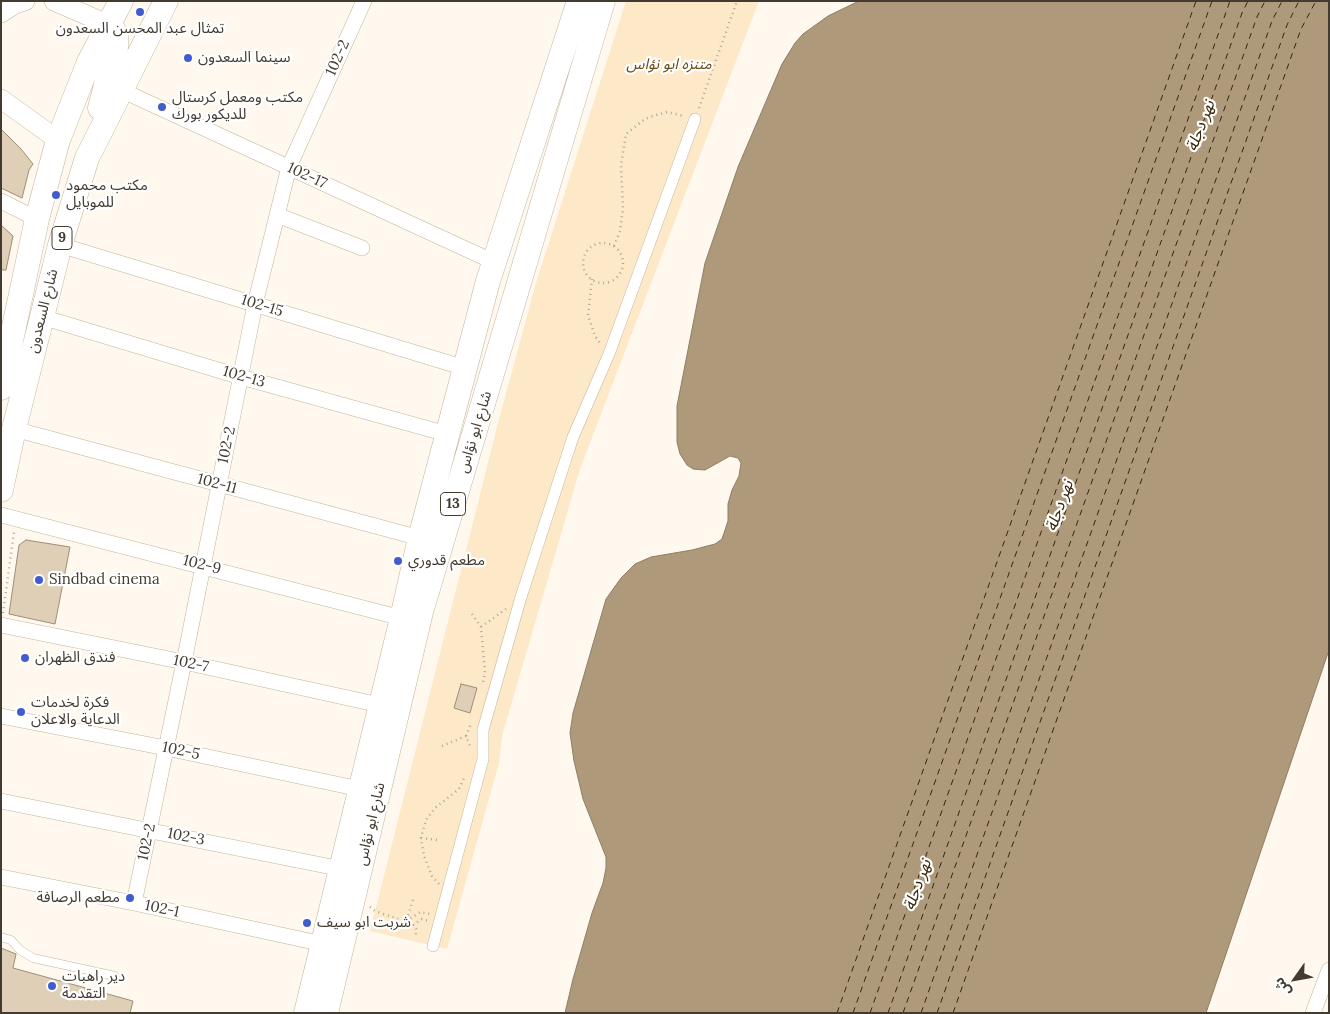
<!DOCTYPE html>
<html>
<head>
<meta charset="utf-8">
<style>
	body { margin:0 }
	#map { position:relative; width:1330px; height:1014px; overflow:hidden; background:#fff8ee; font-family:Lora,"Noto Sans Arabic",serif }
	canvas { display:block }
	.frame { position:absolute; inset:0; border:2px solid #423b31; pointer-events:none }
	.north { position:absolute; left:1270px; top:954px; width:50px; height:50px; -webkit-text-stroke:4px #fff; paint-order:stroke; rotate:238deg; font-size:14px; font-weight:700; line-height:20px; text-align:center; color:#423b31 }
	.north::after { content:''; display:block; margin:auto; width:18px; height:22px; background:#423b31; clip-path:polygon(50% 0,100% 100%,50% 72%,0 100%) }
</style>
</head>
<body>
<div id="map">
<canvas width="1330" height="1014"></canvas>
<div class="frame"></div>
<div class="north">ش</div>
</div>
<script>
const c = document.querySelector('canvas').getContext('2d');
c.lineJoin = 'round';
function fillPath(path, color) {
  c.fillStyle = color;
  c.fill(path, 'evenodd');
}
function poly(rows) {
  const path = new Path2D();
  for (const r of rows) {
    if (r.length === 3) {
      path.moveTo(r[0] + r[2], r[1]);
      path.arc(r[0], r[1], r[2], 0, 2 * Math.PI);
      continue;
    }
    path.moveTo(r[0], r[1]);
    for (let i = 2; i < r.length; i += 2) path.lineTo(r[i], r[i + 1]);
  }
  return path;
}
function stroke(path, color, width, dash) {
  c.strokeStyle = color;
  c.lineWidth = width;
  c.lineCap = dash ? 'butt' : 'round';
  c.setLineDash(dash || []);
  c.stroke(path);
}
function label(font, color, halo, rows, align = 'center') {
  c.font = font + ' Lora,"Noto Sans Arabic",serif';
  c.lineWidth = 4.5;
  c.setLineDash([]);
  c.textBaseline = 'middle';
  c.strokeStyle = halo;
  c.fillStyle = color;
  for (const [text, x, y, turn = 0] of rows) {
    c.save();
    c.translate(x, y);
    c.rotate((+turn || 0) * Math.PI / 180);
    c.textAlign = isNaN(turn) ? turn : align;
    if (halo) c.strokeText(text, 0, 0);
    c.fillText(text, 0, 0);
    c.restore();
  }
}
fillPath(poly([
	[626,1,759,1,580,469,502,736,499,763,447,949,370,931,497,427,536,283]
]), '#fde8c7');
const water = poly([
	[859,1,1329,1,1329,650,1206,1013,565,1013,573,979,592,913,603,883,606,868,606,857,583,799,574,761,570,733,573,713,606,599,621,578,635,564,651,557,692,550,715,544,722,539,728,521,728,504,732,490,739,476,741,463,738,458,730,456,705,470,693,469,687,465,680,454,677,442,677,406,705,263,738,167,782,64,795,43,803,34,828,16,859,1]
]);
fillPath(water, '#ae9a7b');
stroke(water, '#8e7e65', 1);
stroke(poly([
	[837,1013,1196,1],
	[853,1013,1212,1],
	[870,1013,1230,1],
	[888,1013,1242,13,1248,1],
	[903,1013,1257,17,1265,1],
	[921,1013,1272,21,1282,1],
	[937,1013,1287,25,1299,1],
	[953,1013,1301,29,1316,1]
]), '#36260a', 1, [6, 5]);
const building = poly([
	[1,129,21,149,33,164,29,170,22,198,1,188,1,129],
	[1,225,13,236,6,270,1,270,1,225],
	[26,540,70,547,55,624,9,614,19,545,26,540],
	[461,684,477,688,470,713,454,708,461,684],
	[1,948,16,954,13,968,133,1001,130,1013,1,1013,1,948]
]);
fillPath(building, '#dfcfb7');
stroke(building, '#9d8e77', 1);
const service = poly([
	[1,937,11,940,20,950,33,958,115,976]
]);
const pedestrian = poly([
	[433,946,483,759,483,730,521,597,573,437,609,354,695,119]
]);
const minor = poly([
	[121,90,494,262],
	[1,201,37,219],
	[277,215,362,248],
	[60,245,465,368],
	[42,317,241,377,447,434],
	[14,429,420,538],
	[1,515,402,618],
	[1,625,184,662,380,705],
	[1,716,166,748,360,789],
	[1,801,342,869],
	[1,877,134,903,323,944],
	[134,903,184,662,255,304,289,167,364,1],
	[1313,1013,1329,970]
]);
const tertiary = poly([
	[54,1,107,24],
	[1,13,15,4,25,1],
	[1,99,58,140]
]);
const primary = poly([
	[100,108,116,47,116,37,113,29,107,24],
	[1,388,37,219,58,140,89,62,121,1],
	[1,490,14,429,60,245,87,158,166,1],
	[306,1013,402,618,420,538,488,281,579,1],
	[326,1013,421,612,603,1]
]);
stroke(service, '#c3b49c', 9);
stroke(pedestrian, '#c3b49c', 12);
stroke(minor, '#c3b49c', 16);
stroke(tertiary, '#c3b49c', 20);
stroke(primary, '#c3b49c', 25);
stroke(poly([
	[699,108,737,1],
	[603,263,20],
	[614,246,620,231,623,208,621,165,626,134,645,119,653,116,667,112,684,116],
	[592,279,588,315,595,336,600,343],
	[3,613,14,532],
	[472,614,481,627,485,673,483,682],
	[481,627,506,609],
	[466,736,471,724],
	[442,746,466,736,470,746],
	[421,838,437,840],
	[439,884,432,876,424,856,421,838,426,820,435,808,459,789,464,778],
	[413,900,406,922,413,925,416,929,416,937],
	[370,907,375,911,406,922,420,912,430,914],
	[413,925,422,919,429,921]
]), '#ada69c', 2.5, [1, 4]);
stroke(service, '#fff', 8);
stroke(pedestrian, '#fff', 11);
stroke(minor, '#fff', 15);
stroke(tertiary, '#fff', 19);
stroke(primary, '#fff', 24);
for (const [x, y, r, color] of [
	[140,12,5,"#415ccf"],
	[188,58,5,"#415ccf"],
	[162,107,5,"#415ccf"],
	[56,195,5,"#415ccf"],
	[398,561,5,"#415ccf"],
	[39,580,5,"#415ccf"],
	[25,658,5,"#415ccf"],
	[21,712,5,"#415ccf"],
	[130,898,5,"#415ccf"],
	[307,923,5,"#415ccf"],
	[52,986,5,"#415ccf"]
]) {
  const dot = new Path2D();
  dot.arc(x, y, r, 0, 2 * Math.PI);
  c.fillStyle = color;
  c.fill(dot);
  stroke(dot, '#fff', 2);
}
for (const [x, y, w] of [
	[62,238,20],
	[453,504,25]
]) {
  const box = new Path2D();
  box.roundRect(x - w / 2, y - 11.5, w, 23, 4);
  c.fillStyle = '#fff';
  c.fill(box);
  stroke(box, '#423b31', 1);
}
label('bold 14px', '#423b31', null, [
	["9",62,238],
	["13",453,504]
]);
label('15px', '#423b31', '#fff', [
	["تمثال عبد المحسن السعدون",140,29,"center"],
	["سينما السعدون",198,58],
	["مكتب ومعمل كرستال",172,98],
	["للديكور بورك",172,115],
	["مكتب محمود",66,186],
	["للموبايل",66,203],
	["مطعم قدوري",408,561],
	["Sindbad cinema",49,580],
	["فندق الظهران",35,658],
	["فكرة لخدمات",31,703],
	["الدعاية والاعلان",31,720],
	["مطعم الرصافة",120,898,"right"],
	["شربت ابو سيف",317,923],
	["دير راهبات",62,977],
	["التقدمة",62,994]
], 'left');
label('15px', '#423b31', '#fff', [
	["102-2",338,58,-66],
	["102-17",307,176,25],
	["102-15",262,306,17],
	["شارع السعدون",43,311,-76],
	["102-13",244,377,16],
	["شارع ابو نؤاس",475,432,-73],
	["102-2",227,445,-78],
	["102-11",217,484,15],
	["102-9",202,565,14],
	["102-7",191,664,12],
	["102-5",181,751,12],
	["شارع ابو نؤاس",371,824,-77],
	["102-3",186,837,11],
	["102-2",147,842,-78],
	["102-1",162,909,12]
]);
label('italic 15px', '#694c15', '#fff', [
	["متنزه ابو نؤاس",669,65]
]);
label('italic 16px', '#36260a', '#fff', [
	["نهر دجلة",1201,126,-69],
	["نهر دجلة",1060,506,-70],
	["نهر دجلة",918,885,-70]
]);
</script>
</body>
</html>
